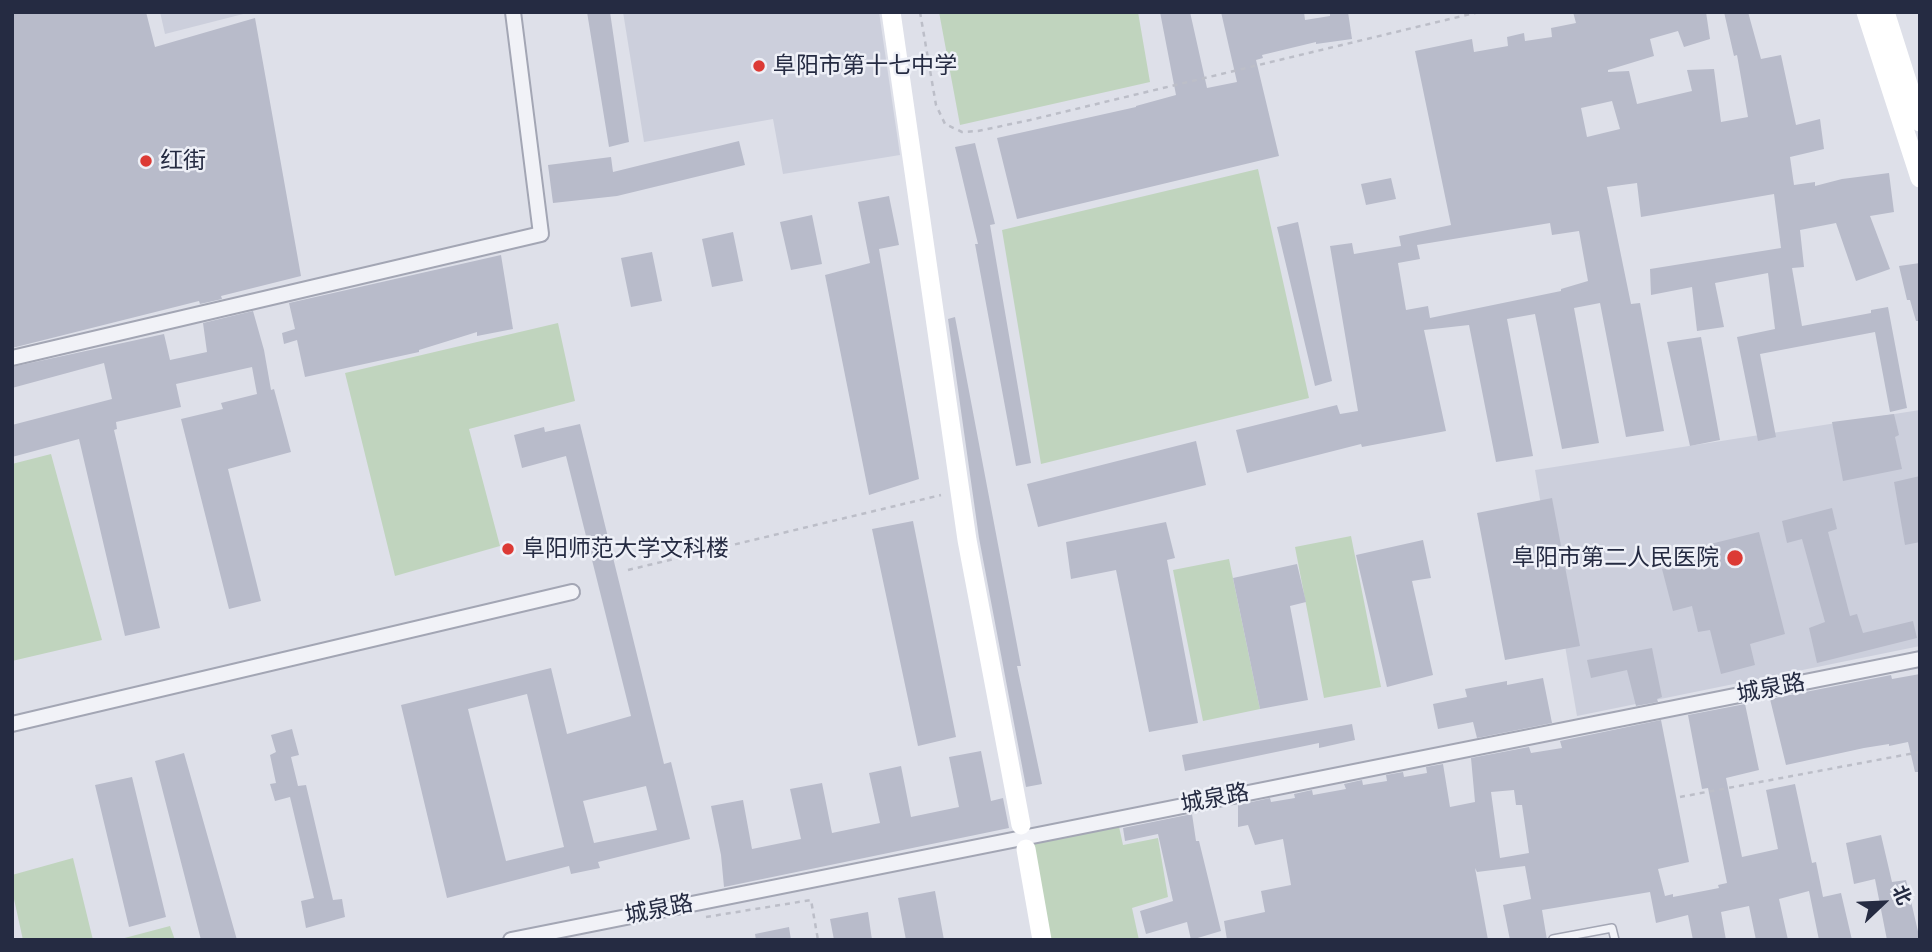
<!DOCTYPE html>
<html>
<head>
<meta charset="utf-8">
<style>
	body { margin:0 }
	#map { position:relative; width:1932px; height:952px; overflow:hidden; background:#dee0e9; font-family:"PT Sans","Noto Sans SC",sans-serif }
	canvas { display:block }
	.frame { position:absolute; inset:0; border:14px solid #252b42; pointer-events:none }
	.north { position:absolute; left:1848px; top:868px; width:70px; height:70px; -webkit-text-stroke:5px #eef0f7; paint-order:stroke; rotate:67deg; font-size:19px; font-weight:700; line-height:28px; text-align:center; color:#252b42 }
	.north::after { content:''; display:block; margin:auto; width:24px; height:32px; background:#252b42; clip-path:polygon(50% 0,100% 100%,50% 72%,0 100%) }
</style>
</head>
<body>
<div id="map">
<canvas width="1932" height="952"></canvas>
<div class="frame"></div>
<div class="north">北</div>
</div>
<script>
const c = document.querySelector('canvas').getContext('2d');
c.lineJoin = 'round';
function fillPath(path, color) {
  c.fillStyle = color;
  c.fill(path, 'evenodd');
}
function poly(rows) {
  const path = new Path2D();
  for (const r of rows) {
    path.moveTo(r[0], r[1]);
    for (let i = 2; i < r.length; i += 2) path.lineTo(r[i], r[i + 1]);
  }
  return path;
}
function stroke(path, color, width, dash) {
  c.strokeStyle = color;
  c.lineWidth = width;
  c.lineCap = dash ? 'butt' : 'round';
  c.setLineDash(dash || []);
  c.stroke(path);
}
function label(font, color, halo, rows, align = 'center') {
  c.font = font + ' "PT Sans","Noto Sans SC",sans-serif';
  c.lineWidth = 5;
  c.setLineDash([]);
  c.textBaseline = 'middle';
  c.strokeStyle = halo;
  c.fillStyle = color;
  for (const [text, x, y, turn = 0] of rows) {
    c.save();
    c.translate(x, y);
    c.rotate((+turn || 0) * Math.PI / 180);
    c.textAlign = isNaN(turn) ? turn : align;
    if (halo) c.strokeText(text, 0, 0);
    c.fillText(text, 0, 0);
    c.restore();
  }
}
fillPath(poly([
	[160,12,251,12,165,34],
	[623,12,879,12,900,155,783,174,773,119,644,142],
	[1920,410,1920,646,1577,716,1535,470]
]), '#cccfdc');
fillPath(poly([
	[939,12,1138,12,1150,82,960,125],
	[1258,169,1309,398,1041,464,1002,230],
	[558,323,575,401,469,429,500,546,395,576,345,373],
	[51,454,102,640,12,661,12,464],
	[1351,536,1381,687,1324,698,1295,547],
	[1229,559,1260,709,1203,721,1173,570],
	[1118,822,1123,845,1158,838,1168,897,1132,908,1139,940,1050,940,1032,842],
	[73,858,93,940,23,940,12,890,12,875],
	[170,926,175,940,117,940]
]), '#c0d4be');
fillPath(poly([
	[12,12,146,12,155,47,255,18,301,276,221,296,222,299,200,304,199,301,12,348],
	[587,12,610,12,629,142,609,147],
	[1160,12,1190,12,1207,88,1237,82,1221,12,1304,12,1305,20,1330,16,1330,12,1348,12,1352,39,1316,44,1316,42,1262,55,1263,58,1256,60,1279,156,1017,219,997,138,1136,107,1136,106,1176,95],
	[1573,12,1706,12,1710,39,1684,47,1678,31,1650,39,1654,56,1608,70,1608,72,1629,71,1637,104,1692,91,1687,70,1714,69,1721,122,1748,117,1737,55,1734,56,1724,12,1748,12,1761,59,1781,55,1796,125,1820,119,1824,149,1790,157,1794,185,1815,182,1815,186,1842,179,1889,173,1894,212,1870,216,1890,269,1856,281,1836,223,1800,230,1804,267,1792,268,1802,326,1871,313,1871,310,1888,307,1907,408,1890,412,1875,332,1760,354,1776,437,1758,441,1737,337,1775,329,1768,273,1715,283,1724,327,1697,331,1692,287,1651,295,1650,269,1781,248,1774,194,1641,217,1637,183,1607,187,1631,304,1640,303,1664,431,1626,437,1600,303,1574,308,1599,443,1562,449,1535,314,1507,319,1533,456,1496,462,1469,325,1424,330,1446,431,1362,447,1361,444,1247,473,1236,430,1337,405,1340,414,1358,411,1330,246,1352,243,1354,254,1401,246,1399,236,1451,225,1415,51,1472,39,1474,52,1508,46,1507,37,1524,33,1525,41,1552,37,1551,28,1576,23],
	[1612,101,1620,129,1587,137,1581,108],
	[1550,223,1552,235,1579,231,1588,281,1561,289,1561,291,1430,318,1428,306,1406,310,1398,263,1420,259,1417,245],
	[739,141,745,165,617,196,553,203,548,165,611,157,613,172],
	[975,143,995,224,990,225,1031,463,1016,466,975,244,978,244,955,147],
	[1391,178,1396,199,1366,205,1361,184],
	[889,196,899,245,879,249,919,479,869,495,825,275,870,263,858,202],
	[812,215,822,264,791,270,780,222],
	[1298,222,1332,381,1315,386,1277,227],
	[733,232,743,281,712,287,702,239],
	[652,252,662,301,631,307,621,258],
	[501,255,513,329,477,336,477,332,419,350,419,352,305,377,297,340,284,344,282,333,295,329,289,303],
	[1920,263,1920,321,1916,321,1910,300,1907,300,1899,266],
	[253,311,264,350,271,390,274,389,291,452,228,469,261,601,229,609,181,419,223,409,221,403,257,394,252,367,176,384,181,407,116,422,117,429,114,430,160,628,125,636,79,439,12,457,12,425,112,399,104,363,12,388,12,367,164,334,170,360,207,352,203,323],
	[955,317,1021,666,1017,666,1042,784,1026,787,979,538,948,319],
	[1701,337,1720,440,1690,446,1667,342],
	[1894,414,1899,435,1895,437,1902,469,1843,481,1832,422],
	[580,424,664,764,671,762,690,839,598,862,600,868,571,874,569,866,447,898,401,705,551,668,567,734,631,716,566,456,522,468,514,435,544,427,545,432],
	[527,694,564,847,506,861,468,709],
	[646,786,657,830,594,843,583,801],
	[1196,441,1206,485,1038,527,1027,484],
	[1920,476,1920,542,1905,545,1894,482],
	[1552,498,1580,646,1505,660,1477,513],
	[1832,508,1837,529,1828,532,1850,616,1857,614,1863,633,1913,621,1917,638,1817,663,1809,628,1825,622,1802,539,1787,543,1782,521],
	[913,521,956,737,918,746,872,529],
	[1166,522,1175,558,1167,560,1198,723,1149,732,1116,570,1071,579,1066,542],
	[1759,532,1785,634,1750,644,1755,665,1721,674,1710,630,1698,632,1692,606,1673,611,1662,569,1690,562,1686,550],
	[1423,540,1431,578,1412,581,1433,675,1387,687,1356,555],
	[1297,564,1306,602,1290,606,1308,700,1260,709,1233,578],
	[1652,648,1662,697,1657,699,1658,702,1636,706,1627,670,1591,678,1587,660],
	[1920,674,1920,772,1915,772,1908,742,1889,746,1889,744,1864,748,1786,765,1770,699,1891,675,1892,679],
	[1543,678,1552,723,1477,738,1473,722,1438,729,1433,704,1467,697,1465,689,1507,681,1507,685],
	[1745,704,1759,770,1726,778,1742,857,1778,849,1766,790,1795,784,1812,863,1816,862,1823,897,1841,893,1852,940,1819,940,1809,891,1779,899,1788,940,1756,940,1749,906,1721,912,1726,940,1693,940,1688,915,1656,923,1650,892,1542,910,1547,940,1510,940,1503,905,1531,899,1525,866,1477,872,1475,868,1488,940,1227,940,1224,921,1265,912,1261,891,1291,885,1283,839,1255,845,1248,825,1238,827,1238,805,1270,798,1271,802,1295,798,1294,794,1312,790,1313,795,1346,789,1344,784,1362,780,1363,785,1387,781,1386,775,1403,772,1404,777,1427,773,1426,767,1443,764,1450,807,1475,802,1471,758,1529,747,1531,753,1562,748,1560,741,1661,720,1689,862,1658,869,1665,896,1673,894,1673,897,1719,888,1718,885,1727,883,1708,788,1702,789,1688,715],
	[1514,790,1516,805,1522,805,1529,853,1500,858,1491,792],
	[1352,724,1355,740,1319,748,1319,743,1185,771,1182,755],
	[292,729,299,755,291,757,298,786,306,785,333,900,342,899,345,917,306,928,301,901,314,898,290,797,275,801,270,784,276,783,270,755,276,752,271,735],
	[981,751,991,801,1003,798,1009,828,724,887,721,855,711,806,743,800,752,849,801,839,790,789,822,783,832,833,880,823,869,773,901,766,911,817,959,807,949,757],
	[184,753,237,940,201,940,155,761],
	[132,777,166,917,129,927,95,785],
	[1192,814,1196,841,1199,841,1221,931,1191,940,1187,922,1146,934,1140,911,1173,901,1158,834,1125,841,1123,828],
	[1881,835,1892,882,1906,880,1920,940,1887,940,1875,879,1854,884,1846,843],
	[935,891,944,940,906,940,898,898],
	[868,912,872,940,834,940,830,919],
	[789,927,791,940,756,940,755,934]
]), '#b8bbca');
const lane = poly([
	[1553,939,1612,928,1615,940]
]);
const street = poly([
	[12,358,541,234,513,12],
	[12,724,572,592],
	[511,940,1920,659]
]);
stroke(lane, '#a3a6b4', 10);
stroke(street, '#a3a6b4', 18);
stroke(poly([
	[920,12,936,105,945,124,962,132,978,131,1030,120,1479,12],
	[628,570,941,495],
	[1680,797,1920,752],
	[706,917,811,900,818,940]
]), '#bcbec8', 2.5, [5, 5]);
stroke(lane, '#f1f2f7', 7);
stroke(street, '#f1f2f7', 14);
stroke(poly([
	[891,12,967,540,1021,825],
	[1866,12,1920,178],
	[1885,12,1920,122],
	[1026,849,1042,940]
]), '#fff', 19);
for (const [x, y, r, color] of [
	[759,66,7,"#dc3a35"],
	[146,161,7,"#dc3a35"],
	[508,549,7,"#dc3a35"],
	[1735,558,9,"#dc3a35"]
]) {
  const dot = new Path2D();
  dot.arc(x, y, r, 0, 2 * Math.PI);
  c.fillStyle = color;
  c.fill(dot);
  stroke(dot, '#eef0f7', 2.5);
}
label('23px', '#252b42', '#eef0f7', [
	["阜阳市第十七中学",773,66],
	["红街",160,161],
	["阜阳师范大学文科楼",522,549],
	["阜阳市第二人民医院",1719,558,"right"]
], 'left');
label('23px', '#252b42', '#eef0f7', [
	["城泉路",1771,689,-11],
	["城泉路",1215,799,-11],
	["城泉路",659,910,-11]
]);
</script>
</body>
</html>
